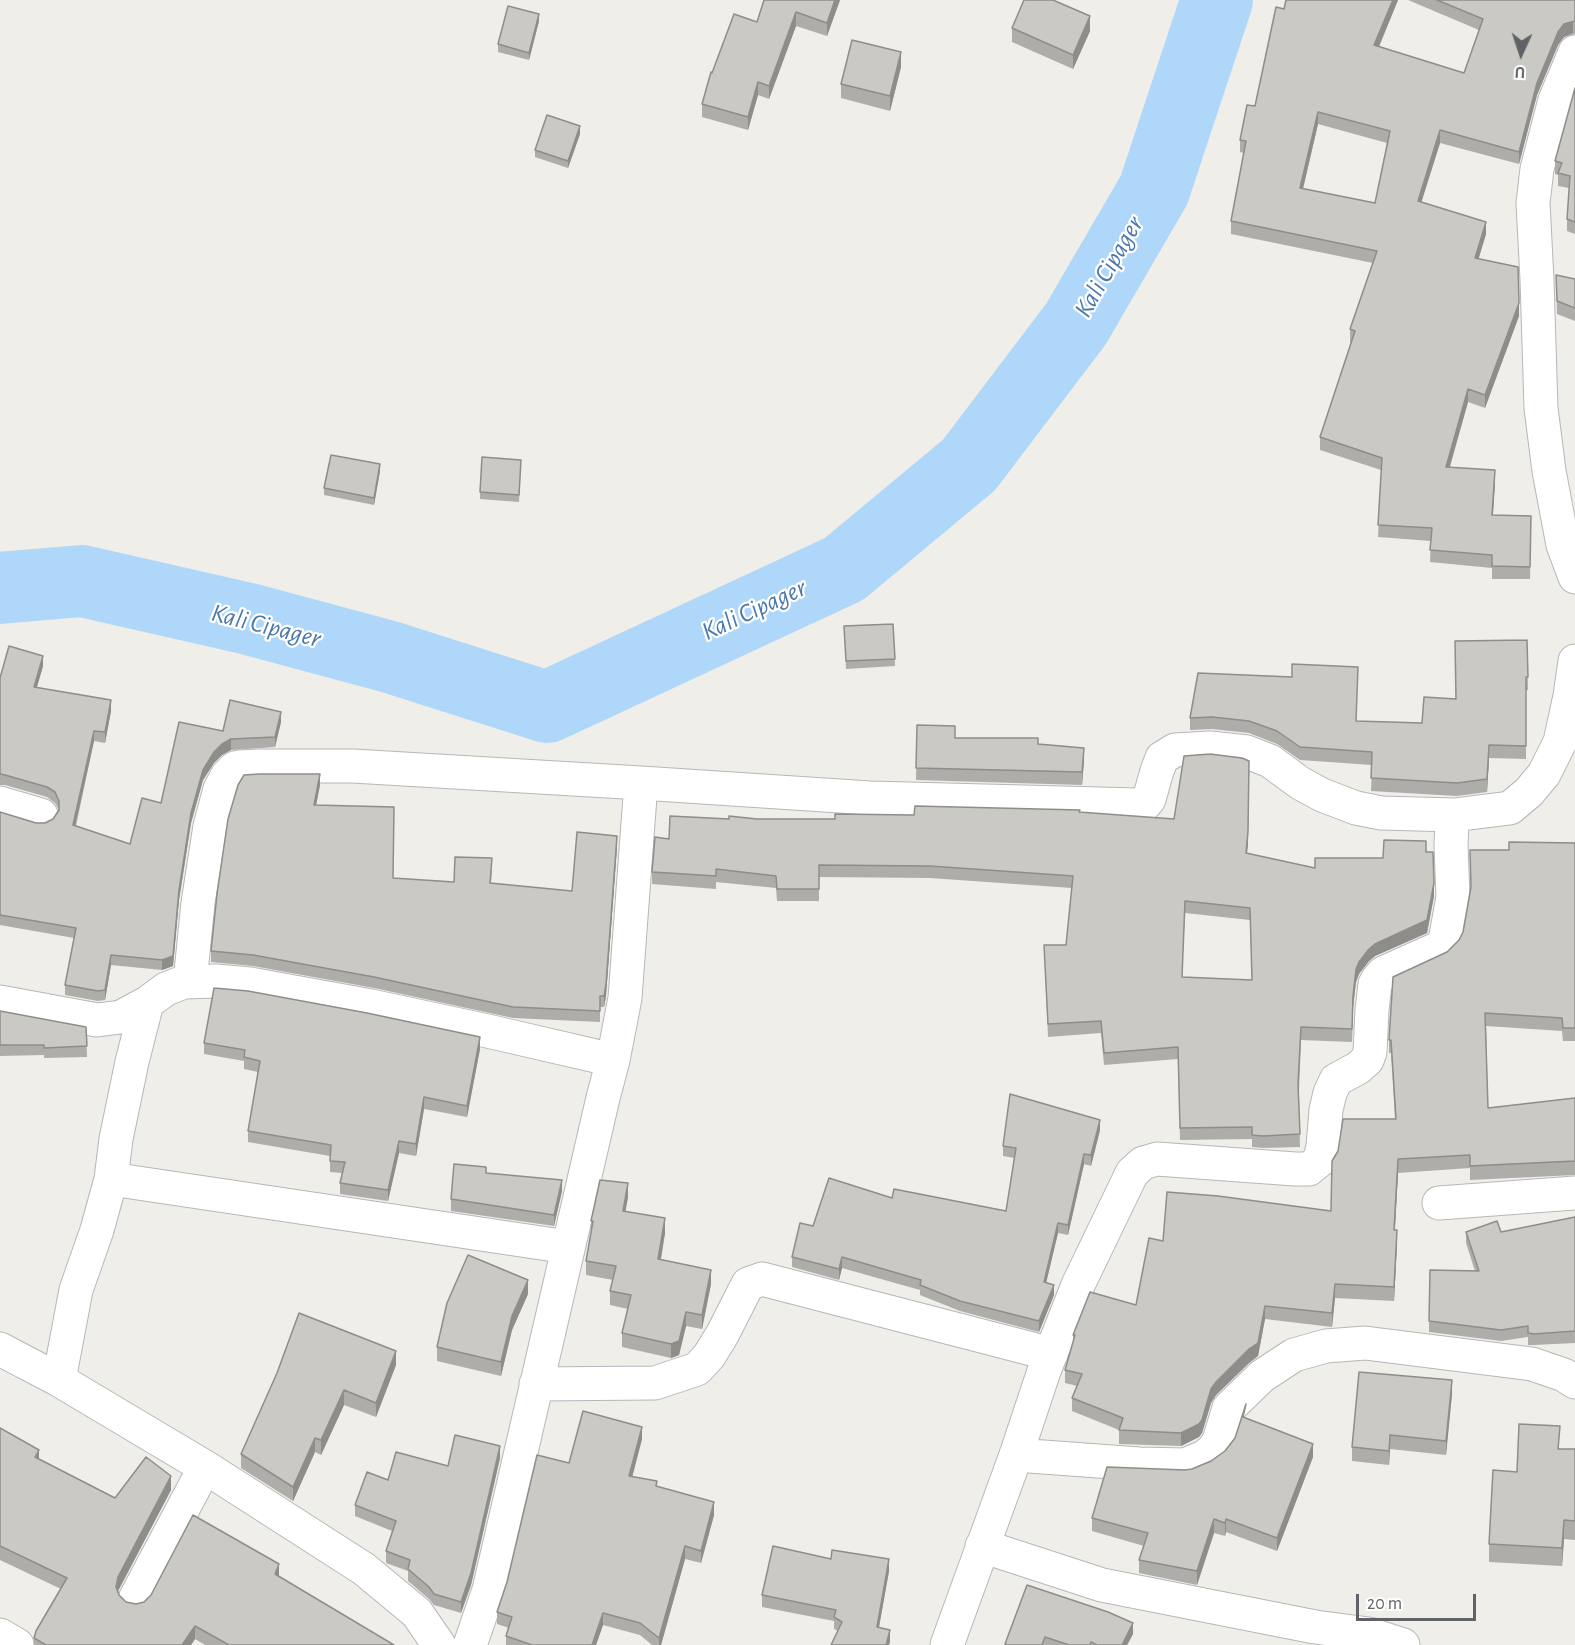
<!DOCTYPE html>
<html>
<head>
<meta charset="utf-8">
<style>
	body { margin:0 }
	#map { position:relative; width:1575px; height:1645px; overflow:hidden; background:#f0eee8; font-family:"Alegreya Sans",sans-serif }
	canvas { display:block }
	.north { position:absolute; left:1491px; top:24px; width:60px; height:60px; -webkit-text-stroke:4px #fff; paint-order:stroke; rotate:183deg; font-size:16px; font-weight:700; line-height:24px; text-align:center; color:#5f6266 }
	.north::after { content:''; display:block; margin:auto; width:21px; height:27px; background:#5f6266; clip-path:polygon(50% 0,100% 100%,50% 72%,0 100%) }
	.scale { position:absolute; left:1356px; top:1594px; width:120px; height:27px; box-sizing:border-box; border:3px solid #5f6266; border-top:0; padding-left:8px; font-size:18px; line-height:21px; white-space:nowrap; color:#5f6266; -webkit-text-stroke:4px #fff; paint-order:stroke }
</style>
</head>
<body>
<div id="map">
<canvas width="1575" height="1645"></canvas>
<div class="north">U</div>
<div class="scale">20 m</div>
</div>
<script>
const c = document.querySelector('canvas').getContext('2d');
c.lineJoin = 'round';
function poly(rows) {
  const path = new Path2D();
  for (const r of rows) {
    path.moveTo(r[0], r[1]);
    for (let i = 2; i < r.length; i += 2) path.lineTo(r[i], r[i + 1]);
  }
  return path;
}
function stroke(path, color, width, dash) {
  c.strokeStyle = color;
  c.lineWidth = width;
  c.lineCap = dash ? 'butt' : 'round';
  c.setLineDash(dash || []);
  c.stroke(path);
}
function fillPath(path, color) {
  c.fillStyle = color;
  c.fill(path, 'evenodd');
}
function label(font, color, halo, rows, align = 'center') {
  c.font = font + ' "Alegreya Sans",sans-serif';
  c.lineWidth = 4.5;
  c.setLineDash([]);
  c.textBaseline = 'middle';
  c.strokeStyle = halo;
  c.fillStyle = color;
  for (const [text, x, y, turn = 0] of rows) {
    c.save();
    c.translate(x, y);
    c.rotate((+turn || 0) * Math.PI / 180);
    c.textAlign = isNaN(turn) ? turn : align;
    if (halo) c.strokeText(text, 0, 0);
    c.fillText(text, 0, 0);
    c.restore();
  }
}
stroke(poly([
	[0,588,82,581,249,619,390,657,547,707,844,569,969,465,1076,324,1154,190,1217,0]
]), '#afd7f9', 72);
const minor = poly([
	[1575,52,1555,100,1537,169,1533,203,1537,280,1541,408,1549,471,1563,545,1575,577],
	[0,803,41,815],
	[190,982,198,903,210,826,220,789,227,776,235,768,240,767,259,766,353,766,641,783],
	[0,1002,97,1020,121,1017,147,1003,166,989,184,982,216,981,250,984,371,1006,492,1032,613,1060],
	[111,1179,568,1247],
	[1439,1203,1575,1193],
	[0,1349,59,1380,205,1467,364,1569,417,1613,439,1645],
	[59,1380,76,1290,97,1230,111,1179,116,1139,132,1062,147,1003],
	[536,1384,655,1383,697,1369,709,1356,722,1335,748,1284,762,1279,1051,1354],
	[1016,1455,1139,1464,1185,1465,1204,1457,1213,1450,1219,1441,1229,1408,1262,1376,1294,1355,1326,1346,1365,1343,1532,1364,1564,1375,1575,1382],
	[982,1546,1102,1585,1315,1627,1369,1634,1403,1645],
	[135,1599,205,1467],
	[0,1635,17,1645],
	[470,1645,489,1590,603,1098,613,1060,625,998,641,783,870,798,1138,805,1145,804,1149,799,1157,771,1162,758,1175,750,1210,748,1247,752,1270,761,1300,783,1322,795,1356,808,1381,813,1454,815,1510,808,1529,792,1544,774,1560,742,1570,696,1575,661],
	[947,1645,1016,1455,1044,1371,1078,1285,1132,1173,1143,1163,1157,1159,1295,1169,1309,1169,1320,1160,1323,1146,1326,1110,1330,1093,1336,1080,1358,1068,1367,1060,1370,1052,1372,1010,1375,984,1378,979,1383,973,1439,948,1445,941,1453,897,1451,845,1452,822,1454,815]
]);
stroke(minor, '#b5b7bb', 35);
stroke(minor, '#fff', 33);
fillPath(poly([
	[840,0,827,36,796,26,769,99,758,95,748,130,702,117,702,104,712,73,757,22],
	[1286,0,1398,0,1379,47,1464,73,1479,30,1408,0,1575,0,1575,34,1564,37,1558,45,1537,95,1519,164,1440,143,1421,202,1486,234,1478,259,1519,316,1485,408,1468,402,1450,467,1495,483,1493,515,1531,516,1530,579,1492,579,1492,568,1430,562,1431,541,1378,537,1381,470,1320,450,1320,437,1352,342,1350,342,1350,329,1373,263,1231,234,1231,221,1244,153,1240,152,1240,140,1255,106],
	[1318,124,1387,143,1375,203,1303,189],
	[539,21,529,60,498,52,498,44],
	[1012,28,1090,31,1073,69,1012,42],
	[901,67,890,111,841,98,841,84],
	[1575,88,1575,234,1567,231,1567,219,1569,188,1558,186,1558,175,1555,174,1555,161],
	[580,134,568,168,535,157,535,150],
	[1556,275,1575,279,1575,321,1557,314],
	[521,460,519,502,480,499,480,492],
	[380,471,374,505,324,495,324,488],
	[893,624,895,666,846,669,844,626],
	[1527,640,1528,690,1526,690,1526,759,1489,758,1487,792,1457,796,1371,791,1372,765,1300,760,1277,744,1249,733,1212,729,1190,730,1190,718,1198,673,1357,721,1422,723,1456,699],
	[43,666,37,687,111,711,105,743,94,741,76,826,130,844,161,803,223,731,281,722,275,747,231,750,222,755,214,763,203,780,191,823,179,900,173,966,162,970,111,965,105,1000,98,1001,65,995,65,985,74,938,0,925,0,812,36,823,45,823,53,819,59,810,55,803,47,797,5,785,0,785,0,678],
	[917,725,955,738,1038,744,1084,760,1082,785,916,780],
	[320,785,316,805,393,878,454,882,492,870,491,883,572,891,617,847,606,996,604,1007,600,1007,600,1022,513,1018,374,988,253,966,211,962,211,951],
	[1079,812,1248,843,1247,853,1315,868,1426,852,1434,896,1427,933,1375,956,1369,961,1359,974,1356,982,1353,1008,1352,1042,1301,1040,1299,1092,1300,1147,1263,1148,1252,1147,1252,1139,1180,1140,1178,1059,1104,1065,1101,1033,1048,1037,1044,945,1066,945,1072,888,930,878,819,877,819,901,777,901,776,888,716,882,716,889,652,884,652,872,669,839,729,819,835,819,914,815],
	[1185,913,1250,920,1252,980,1182,977],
	[1509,842,1575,843,1575,1041,1563,1041,1562,1031,1486,1026,1488,1108,1575,1098,1575,1175,1470,1180,1470,1168,1398,1173,1395,1230,1397,1244,1394,1301,1335,1298,1332,1327,1265,1319,1258,1356,1249,1363,1216,1395,1211,1403,1202,1433,1199,1437,1181,1446,1119,1444,1119,1430,1072,1411,1072,1398,1077,1386,1065,1383,1065,1370,1073,1343,1073,1335,1136,1305,1163,1241,1331,1211,1395,1119,1391,1053,1389,1053,1389,1040,1447,952,1459,940,1509,850],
	[0,1011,86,1027,87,1057,44,1058,44,1055,0,1056],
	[204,1043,480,1049,467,1117,424,1109,416,1156,399,1153,388,1201,340,1194,340,1183,342,1173,330,1172,330,1156,248,1142,248,1131,258,1072,244,1069,244,1061,204,1054],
	[1100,1130,1091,1166,1084,1164,1068,1235,1058,1233,1046,1282,1054,1295,1039,1332,960,1311,920,1295,920,1290,842,1268,839,1280,792,1267,792,1257,813,1226,892,1198,1006,1211,1014,1158,1003,1156,1003,1146],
	[562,1191,554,1226,451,1211,451,1199],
	[628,1197,625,1211,665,1233,661,1260,711,1284,702,1329,686,1326,679,1355,671,1358,622,1347,622,1333,628,1309,610,1305,610,1291,613,1280,586,1275,586,1261,591,1235,591,1221],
	[1575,1217,1575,1343,1534,1345,1528,1345,1528,1337,1501,1341,1429,1332,1429,1321,1475,1271,1466,1243,1466,1232,1501,1232],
	[528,1294,512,1330,501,1376,437,1361,437,1347],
	[396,1365,376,1417,344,1405,321,1455,315,1452,293,1501,241,1468,241,1454,277,1373],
	[1452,1394,1446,1455,1390,1449,1389,1465,1352,1461,1352,1447],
	[1246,1418,1313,1457,1277,1551,1226,1532,1225,1536,1214,1533,1197,1585,1139,1573,1139,1560,1144,1546,1092,1531,1092,1518,1185,1470,1192,1469,1211,1461,1225,1451,1235,1438],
	[0,1428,39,1459,115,1498,171,1490,118,1591,119,1595,126,1602,136,1604,279,1577,394,1645,205,1645,195,1639,191,1645,34,1645,34,1638,61,1589,0,1560],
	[642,1439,632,1477,657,1486,714,1515,701,1563,685,1559,661,1645,652,1645,640,1635,603,1625,596,1645,506,1645,506,1636,509,1628,497,1624,497,1612,569,1463],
	[1559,1449,1575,1449,1575,1540,1564,1539,1562,1566,1489,1562,1489,1544,1517,1472],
	[500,1458,471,1585,461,1613,434,1605,429,1599,408,1581,408,1571,386,1563,386,1551,392,1531,355,1516,355,1505,388,1480,448,1466],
	[889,1571,879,1627,890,1642,838,1631,834,1629,834,1621,762,1607,762,1595],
	[1027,1585,1133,1634,1127,1645,1005,1645]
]), '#afada9');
fillPath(poly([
	[835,0,840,0,827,36,827,23],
	[1393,0,1398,0,1374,58,1374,45],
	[796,12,796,26,769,99,769,86],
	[539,14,539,21,529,60,529,53],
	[1090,16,1090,31,1073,69,1073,55],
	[1573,21,1573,33,1564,37,1558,45,1537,95,1519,164,1519,152,1537,83,1558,32,1564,24],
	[901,52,901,67,890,111,890,96],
	[758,82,758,95,748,130,748,117],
	[1318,112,1318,124,1300,201,1300,188],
	[580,126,580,134,568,168,568,161],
	[1440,130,1440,143,1418,213,1418,201],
	[1486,222,1486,234,1475,271,1475,258],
	[1519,303,1519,316,1485,408,1485,395],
	[1468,389,1468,402,1446,479,1446,467],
	[380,464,380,471,374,505,374,498],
	[1495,470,1495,483,1492,527,1492,515],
	[43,656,43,666,34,697,34,687],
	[111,700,111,711,105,743,105,732],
	[281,712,281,722,275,747,275,737],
	[94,731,94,741,73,835,73,825],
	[231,739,231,750,222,755,214,763,203,780,191,823,179,900,173,966,162,970,162,960,179,890,191,813,203,770,214,752,222,744],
	[1489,745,1489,758,1487,792,1487,779],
	[1084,748,1084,760,1082,785,1082,772],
	[1249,761,1248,843,1246,865,1246,853],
	[320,774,320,785,314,816,314,805],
	[617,836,617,847,606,996,604,1007,604,996],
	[1434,883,1434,896,1427,933,1375,956,1369,961,1359,974,1356,982,1353,1008,1352,1042,1353,996,1356,969,1359,962,1369,949],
	[111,955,111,965,105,1000,105,990],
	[480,1037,480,1049,467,1117,467,1106],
	[424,1097,424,1109,416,1156,416,1144],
	[1100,1120,1100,1130,1091,1166,1091,1155],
	[399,1141,399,1153,388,1201,388,1190],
	[1084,1154,1084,1164,1068,1235,1068,1225],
	[1398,1159,1398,1173,1394,1244,1394,1230],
	[562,1180,562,1191,554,1226,554,1215],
	[628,1183,628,1197,623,1225,623,1211],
	[665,1218,665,1233,658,1274,658,1259],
	[1058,1223,1058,1233,1044,1292,1044,1282],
	[1397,1230,1397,1244,1394,1301,1394,1287],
	[842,1257,842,1268,839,1280,839,1269],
	[711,1270,711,1284,702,1329,702,1315],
	[528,1280,528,1294,512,1330,501,1376,501,1362,512,1316],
	[1335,1284,1335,1298,1332,1327,1332,1313],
	[1054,1285,1054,1295,1039,1332,1039,1321],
	[1265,1306,1265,1319,1258,1356,1249,1363,1216,1395,1211,1403,1202,1433,1199,1437,1181,1446,1181,1433],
	[686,1312,686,1326,679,1355,671,1358,671,1344],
	[396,1351,396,1365,376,1417,376,1403],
	[1452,1380,1452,1394,1446,1455,1446,1441],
	[344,1390,344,1405,321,1455,321,1440],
	[642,1427,642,1439,629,1489,629,1476],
	[1390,1435,1390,1449,1389,1465,1389,1451],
	[315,1438,315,1452,293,1501,293,1487],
	[1313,1444,1313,1457,1277,1551,1277,1538],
	[500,1446,500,1458,471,1585,461,1613,461,1602],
	[39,1450,39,1464,35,1457],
	[171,1476,171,1490,118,1591,116,1600,116,1587,118,1577],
	[714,1502,714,1515,701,1563,701,1551],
	[1214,1519,1214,1533,1197,1585,1197,1571],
	[1226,1519,1226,1532,1225,1536,1225,1523],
	[1564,1520,1564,1539,1562,1566,1562,1548],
	[685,1546,685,1559,661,1645,659,1645,659,1638],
	[889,1559,889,1571,877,1638,877,1627],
	[279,1564,279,1577,275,1574],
	[603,1613,603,1625,596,1645,592,1645],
	[1133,1623,1133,1634,1127,1645,1122,1645],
	[195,1626,195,1639,191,1645,182,1645],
	[890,1630,890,1642,889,1645,886,1645]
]), '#8e8d89');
const building = poly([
	[764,0,835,0,827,23,796,12,769,86,758,82,748,117,702,104,711,72,712,73,734,14,757,22,764,0],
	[1024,0,1053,0,1090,16,1073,55,1012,28,1024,0],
	[1286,0,1393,0,1374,45,1464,73,1483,19,1437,0,1575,0,1575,21,1564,24,1558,32,1537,83,1519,152,1440,130,1418,201,1486,222,1475,258,1518,267,1519,303,1485,395,1468,389,1446,467,1495,470,1492,515,1531,516,1530,567,1492,566,1492,555,1430,550,1432,528,1378,525,1382,458,1320,437,1355,331,1350,329,1377,251,1231,221,1246,141,1240,140,1247,105,1255,106,1276,7,1284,9,1286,0],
	[1318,112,1390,131,1375,203,1300,188,1318,112],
	[508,6,539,14,529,53,498,44,508,6],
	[852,40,901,52,890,96,841,84,852,40],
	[1575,88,1575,222,1567,219,1570,176,1558,173,1562,163,1555,161,1575,88],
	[547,115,580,126,568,161,535,150,547,115],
	[1556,275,1575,279,1575,308,1557,301,1556,275],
	[331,455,380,464,374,498,324,488,331,455],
	[482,457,521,460,519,495,480,492,482,457],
	[893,624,895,659,846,661,844,626,893,624],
	[1527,640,1528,677,1526,677,1526,746,1489,745,1487,779,1457,783,1371,778,1372,752,1300,747,1277,731,1249,721,1212,717,1190,718,1198,673,1292,677,1292,664,1358,667,1356,721,1422,723,1424,697,1456,699,1455,641,1527,640],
	[9,646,43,656,34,687,111,700,105,732,94,731,73,825,130,844,142,798,161,803,179,722,223,731,230,700,281,712,275,737,231,739,222,744,214,752,203,770,191,813,179,890,173,956,162,960,111,955,105,990,98,991,65,985,76,928,0,915,0,812,36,823,45,823,53,819,59,810,59,801,55,792,47,787,5,775,0,774,0,678,9,646],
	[917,725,955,726,955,738,1038,738,1038,744,1084,748,1082,772,916,768,917,725],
	[1210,754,1242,758,1249,761,1248,831,1246,853,1315,868,1315,858,1383,858,1384,840,1426,841,1426,852,1433,852,1434,883,1427,920,1375,944,1369,949,1359,962,1356,969,1353,996,1352,1029,1301,1027,1298,1084,1300,1134,1263,1136,1252,1135,1252,1127,1180,1128,1178,1047,1104,1053,1101,1021,1048,1024,1044,945,1066,945,1073,876,930,866,819,865,819,889,777,889,776,876,716,869,716,876,652,872,655,837,669,839,670,816,729,819,729,816,757,819,835,819,835,814,914,815,915,806,1080,810,1079,812,1174,819,1184,756,1210,754],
	[1185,901,1250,908,1252,980,1182,977,1185,901],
	[260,774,320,774,314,805,394,807,393,878,454,882,455,857,492,858,490,883,572,891,577,832,617,836,606,984,604,996,600,996,600,1011,513,1007,374,977,253,955,211,951,217,894,228,819,238,785,244,775,260,774],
	[1509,842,1575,843,1575,1028,1563,1028,1562,1018,1485,1013,1488,1108,1575,1098,1575,1161,1470,1166,1470,1155,1398,1159,1394,1230,1397,1230,1394,1287,1335,1284,1332,1313,1265,1306,1258,1343,1249,1349,1216,1382,1211,1389,1202,1420,1199,1424,1181,1433,1119,1430,1123,1418,1072,1398,1082,1374,1065,1370,1075,1335,1073,1335,1090,1292,1136,1305,1149,1238,1163,1241,1167,1192,1218,1196,1331,1211,1332,1161,1338,1151,1343,1119,1396,1119,1391,1040,1389,1040,1393,977,1447,952,1459,940,1463,932,1471,887,1470,850,1509,850,1509,842],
	[214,988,248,991,367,1013,480,1037,467,1106,424,1097,416,1144,399,1141,388,1190,340,1183,345,1162,330,1161,331,1145,248,1131,260,1061,244,1057,245,1050,204,1043,214,988],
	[0,1011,86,1027,87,1046,44,1048,44,1045,0,1045,0,1011],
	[1010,1094,1100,1120,1091,1155,1084,1154,1068,1225,1058,1223,1044,1282,1054,1285,1039,1321,960,1301,920,1285,921,1280,842,1257,839,1269,792,1257,800,1223,813,1226,829,1178,892,1198,894,1189,1006,1211,1016,1148,1003,1146,1010,1094],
	[454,1164,486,1167,486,1173,562,1180,554,1215,451,1199,454,1164],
	[600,1180,628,1183,623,1211,665,1218,658,1259,711,1270,702,1315,686,1312,679,1341,671,1344,622,1333,631,1295,610,1291,616,1266,586,1261,593,1221,591,1221,600,1180],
	[1575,1217,1575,1331,1534,1334,1528,1333,1528,1326,1501,1330,1429,1321,1430,1270,1479,1271,1466,1232,1497,1221,1501,1232,1575,1217],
	[468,1255,528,1280,512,1316,501,1362,437,1347,447,1303,468,1255],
	[299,1313,396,1351,376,1403,344,1390,321,1440,315,1438,293,1487,241,1454,277,1373,299,1313],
	[1359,1372,1452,1380,1446,1441,1390,1435,1389,1451,1352,1447,1359,1372],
	[1246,1404,1243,1417,1313,1444,1277,1538,1226,1519,1225,1523,1214,1519,1197,1571,1139,1560,1148,1533,1092,1518,1107,1467,1185,1470,1192,1469,1211,1461,1225,1451,1235,1438,1246,1404],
	[583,1411,642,1427,629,1476,657,1481,656,1486,714,1502,701,1551,685,1546,659,1638,640,1623,603,1613,592,1645,532,1645,506,1636,512,1617,497,1612,507,1582,537,1455,569,1463,583,1411],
	[1519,1424,1560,1426,1558,1449,1575,1449,1575,1521,1564,1520,1562,1548,1489,1544,1493,1470,1517,1472,1519,1424],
	[0,1428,39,1450,35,1457,115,1498,146,1457,171,1476,118,1577,116,1587,119,1595,126,1602,136,1604,144,1602,151,1595,193,1515,279,1564,275,1574,394,1645,229,1645,195,1626,182,1645,46,1645,34,1638,36,1631,67,1578,0,1546,0,1428],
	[455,1435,500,1446,471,1573,461,1602,434,1594,429,1587,408,1569,410,1560,386,1551,396,1521,355,1505,367,1472,388,1480,396,1452,448,1466,455,1435],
	[773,1546,831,1559,832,1550,889,1559,877,1627,890,1630,886,1645,831,1645,842,1622,834,1617,836,1610,762,1595,773,1546],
	[1027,1585,1108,1612,1133,1623,1122,1645,1097,1645,1091,1642,1090,1645,1069,1645,1045,1637,1042,1645,1008,1645,1005,1644,1027,1585]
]);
fillPath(building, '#cbc9c4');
stroke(building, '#8e8d89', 1.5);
label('italic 26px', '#4c78ab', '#fff', [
	["Kali Cipager",1109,267,-60],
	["Kali Cipager",754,610,-25],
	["Kali Cipager",266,626,14]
]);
</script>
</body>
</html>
